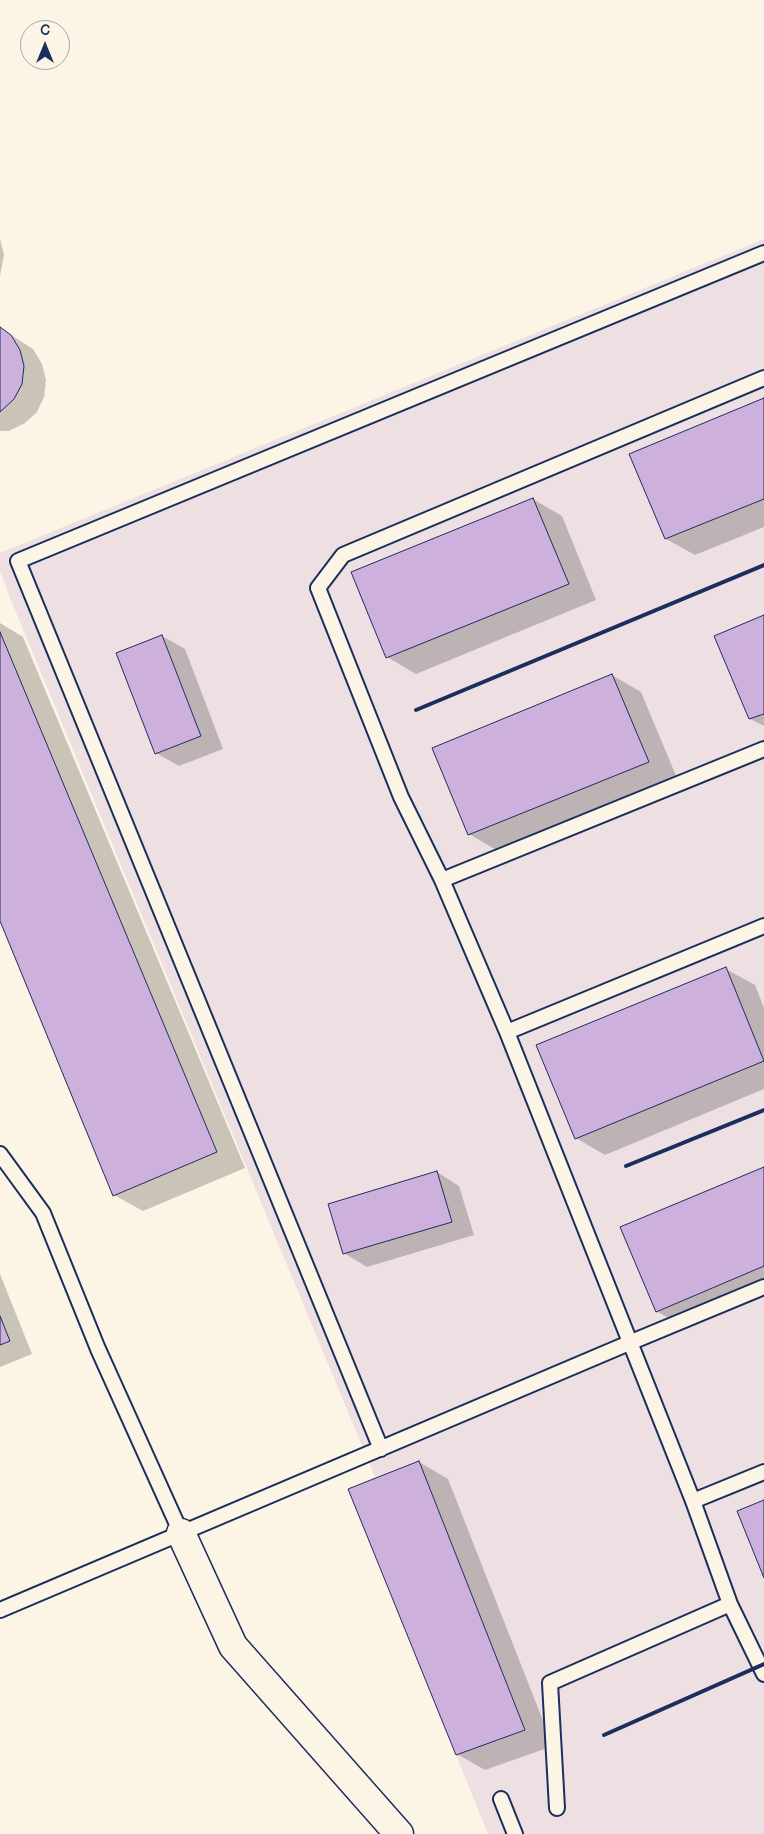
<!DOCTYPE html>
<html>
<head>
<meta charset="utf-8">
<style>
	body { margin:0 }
	#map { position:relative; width:764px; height:1834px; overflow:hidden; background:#fcf5e5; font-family:"Balsamiq Sans",sans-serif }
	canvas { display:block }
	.north { position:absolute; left:20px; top:20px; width:50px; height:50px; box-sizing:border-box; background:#fcf5e5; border:1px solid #a2a6af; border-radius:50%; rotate:0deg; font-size:14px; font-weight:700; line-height:20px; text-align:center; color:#1b2f5e }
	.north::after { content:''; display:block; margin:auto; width:18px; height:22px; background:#1b2f5e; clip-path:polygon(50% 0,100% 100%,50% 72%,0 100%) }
</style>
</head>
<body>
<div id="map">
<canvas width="764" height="1834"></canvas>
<div class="north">С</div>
</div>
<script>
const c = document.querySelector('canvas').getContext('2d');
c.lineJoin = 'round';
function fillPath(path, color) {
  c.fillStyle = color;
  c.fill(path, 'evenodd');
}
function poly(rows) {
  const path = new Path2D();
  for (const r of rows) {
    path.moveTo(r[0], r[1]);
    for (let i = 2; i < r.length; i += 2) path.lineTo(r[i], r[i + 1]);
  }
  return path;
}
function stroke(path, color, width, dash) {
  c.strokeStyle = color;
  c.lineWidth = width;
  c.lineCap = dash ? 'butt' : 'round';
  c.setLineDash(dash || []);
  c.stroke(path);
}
fillPath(poly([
	[764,239,764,1834,488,1834,348,1489,375,1477,10,598,0,571,0,553]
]), '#eee0e2');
fillPath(poly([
	[0,239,4,255,0,276],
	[0,328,33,349,42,364,46,380,44,397,37,412,25,423,9,431,0,431],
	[764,400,764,527,695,555,666,539],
	[533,499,562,516,596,600,416,674,387,657],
	[764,617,764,726,750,719],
	[0,623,23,637,245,1168,143,1211,114,1195,0,918],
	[162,636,185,649,223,749,179,766,156,753],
	[612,675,641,692,677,778,498,851,469,834],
	[726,969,755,985,764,1008,764,1089,605,1155,576,1138],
	[764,1168,764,1294,685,1327,656,1311],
	[437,1172,459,1186,474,1235,367,1267,344,1253],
	[0,1274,32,1354,0,1367],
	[419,1462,448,1479,553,1746,485,1770,457,1754]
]), '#0003');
const building = poly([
	[0,327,11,335,20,350,24,366,22,384,14,399,0,412,0,327],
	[764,398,764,499,665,539,629,454,764,398],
	[533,498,569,584,386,658,351,572,533,498],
	[764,615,764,714,749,719,714,636,764,615],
	[0,632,217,1152,113,1196,0,921,0,632],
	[162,635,201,736,155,754,116,653,162,635],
	[612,674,649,762,468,835,432,748,612,674],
	[726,967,764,1061,575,1139,536,1045,726,967],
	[764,1167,764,1266,656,1312,620,1227,764,1167],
	[437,1171,452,1222,343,1254,328,1204,437,1171],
	[0,1316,10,1341,0,1345,0,1316],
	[419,1461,525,1730,456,1755,348,1489,419,1461],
	[764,1500,764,1578,737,1511,764,1500]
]);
fillPath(building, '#ceb0dc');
stroke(building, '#1b2f5e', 1);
const lane = poly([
	[764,378,343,555,318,588,401,797,442,880,507,1032,693,1501,730,1604,764,1674],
	[442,880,764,749],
	[507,1032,764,926],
	[0,1154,43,1213,98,1349,181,1533],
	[381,1449,18,561,764,253],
	[693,1501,764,1472],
	[0,1610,629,1343,764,1287],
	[501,1799,515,1834],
	[557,1808,550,1683,730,1604]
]);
const street = poly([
	[181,1533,233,1646,399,1834]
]);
stroke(lane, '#1b2f5e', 18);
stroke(street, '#1b2f5e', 31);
stroke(lane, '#fcf5e5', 14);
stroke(street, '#fcf5e5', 28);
stroke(poly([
	[416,710,764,565],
	[626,1166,764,1110],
	[604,1735,764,1664]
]), '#1b2f5e', 4);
</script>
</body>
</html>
